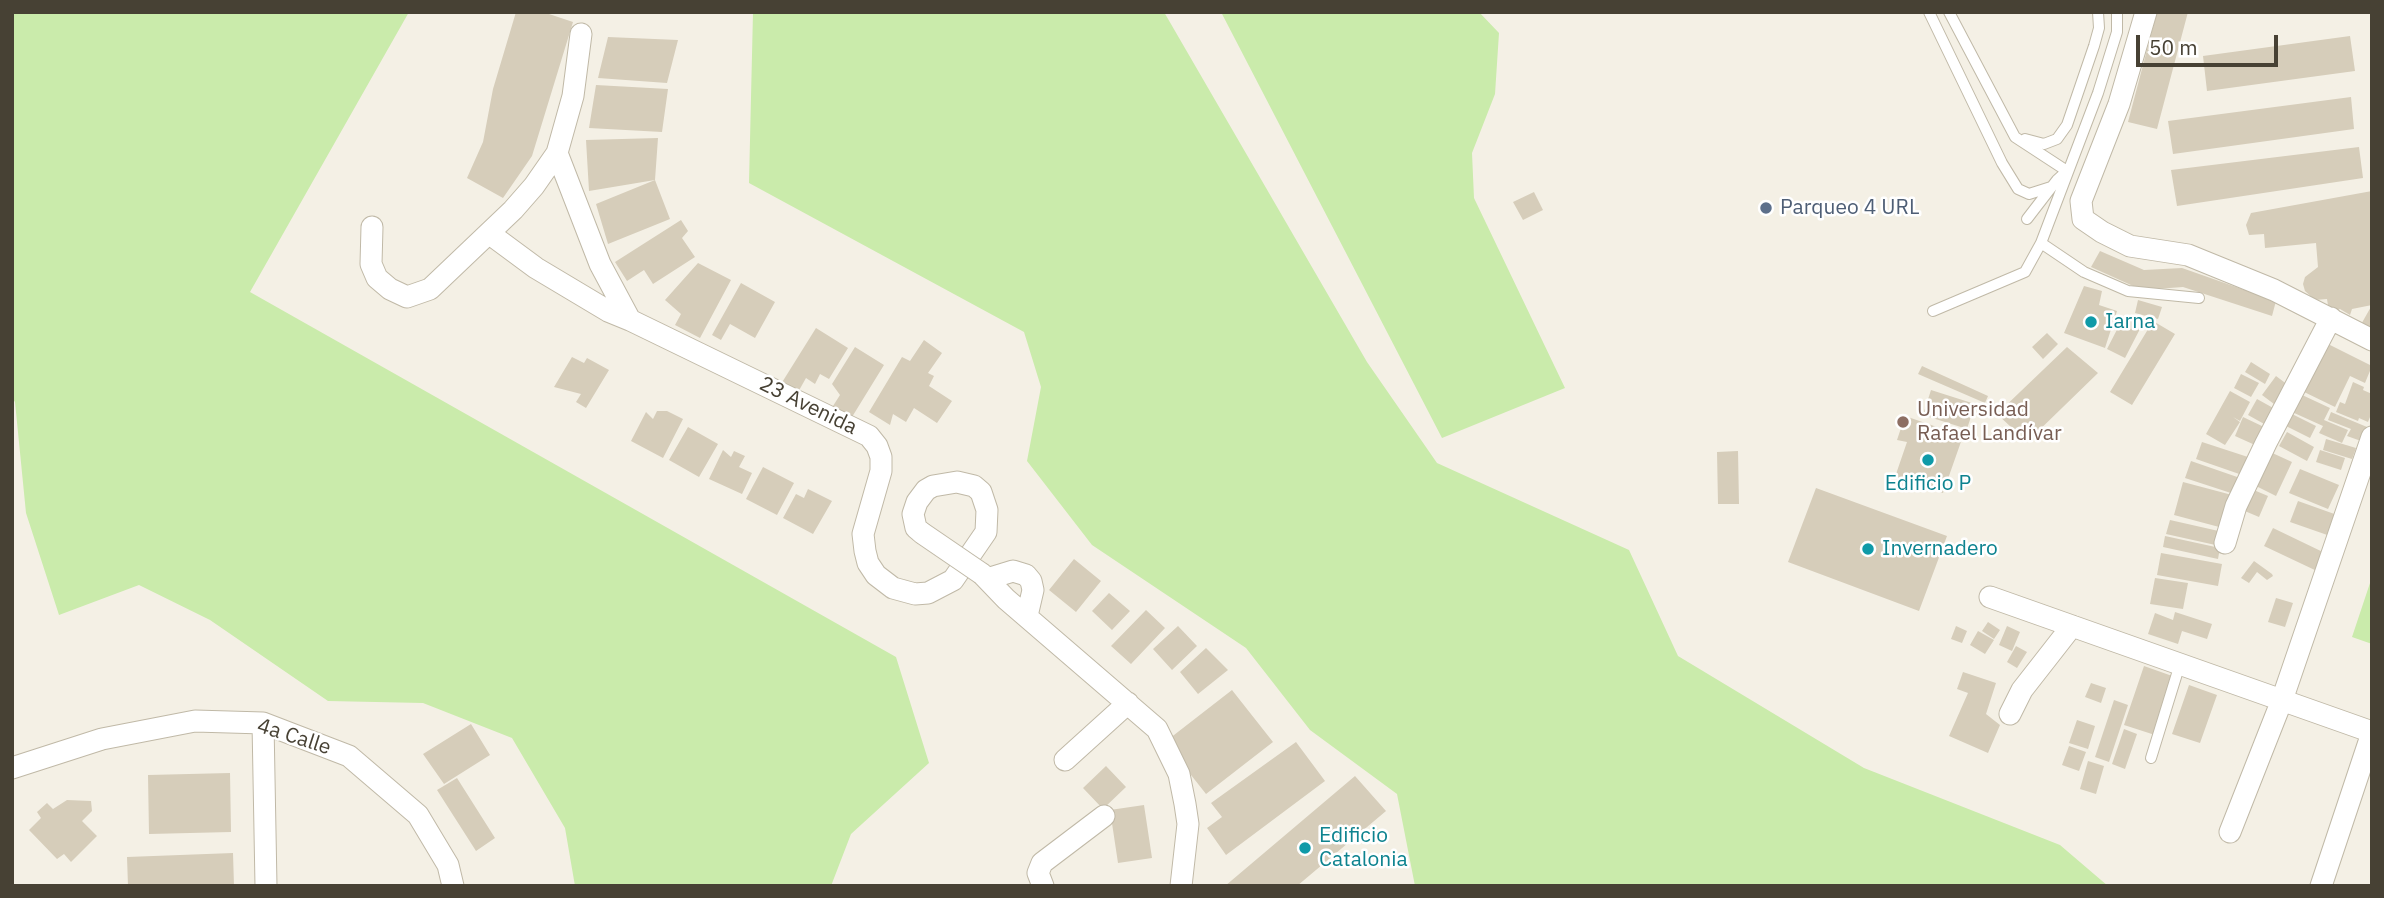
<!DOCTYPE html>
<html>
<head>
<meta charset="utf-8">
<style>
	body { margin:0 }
	#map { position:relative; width:2384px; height:898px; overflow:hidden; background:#f4f0e5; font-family:"IBM Plex Sans",sans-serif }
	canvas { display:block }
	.frame { position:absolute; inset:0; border:14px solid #474134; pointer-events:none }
	.scale { position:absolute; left:2136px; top:35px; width:142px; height:32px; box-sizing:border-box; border:4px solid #474134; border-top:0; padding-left:9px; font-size:21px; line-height:24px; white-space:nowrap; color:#474134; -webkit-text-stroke:5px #fff; paint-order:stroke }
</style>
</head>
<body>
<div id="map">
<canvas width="2384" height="898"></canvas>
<div class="frame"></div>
<div class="scale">50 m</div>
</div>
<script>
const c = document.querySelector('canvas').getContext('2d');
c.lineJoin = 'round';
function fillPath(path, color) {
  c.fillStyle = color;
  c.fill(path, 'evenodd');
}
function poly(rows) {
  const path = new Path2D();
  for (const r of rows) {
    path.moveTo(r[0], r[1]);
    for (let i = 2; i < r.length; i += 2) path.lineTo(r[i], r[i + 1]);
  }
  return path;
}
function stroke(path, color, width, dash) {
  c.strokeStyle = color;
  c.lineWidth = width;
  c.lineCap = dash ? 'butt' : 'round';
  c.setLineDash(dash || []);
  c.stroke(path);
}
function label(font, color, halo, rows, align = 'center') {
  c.font = font + ' "IBM Plex Sans",sans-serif';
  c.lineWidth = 5;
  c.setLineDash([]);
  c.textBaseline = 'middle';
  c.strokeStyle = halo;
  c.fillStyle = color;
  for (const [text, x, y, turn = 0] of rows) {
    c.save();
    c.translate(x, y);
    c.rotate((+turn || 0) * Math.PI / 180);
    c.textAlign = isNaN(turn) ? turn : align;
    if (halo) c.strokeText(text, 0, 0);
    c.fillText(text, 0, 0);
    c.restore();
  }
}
fillPath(poly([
	[12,12,409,12,250,292,896,657,929,763,851,834,831,886,575,886,565,828,512,738,423,703,328,701,210,620,139,585,59,615,26,513,15,402,12,398],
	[753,12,1164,12,1367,362,1437,463,1629,550,1678,656,1864,768,2060,845,2108,886,1415,886,1397,794,1310,730,1246,648,1092,545,1027,461,1041,387,1024,332,749,183],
	[1221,12,1479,12,1499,33,1495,94,1472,153,1474,198,1565,388,1442,438],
	[2372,577,2372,644,2352,637]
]), '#caebab');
fillPath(poly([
	[516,12,543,12,573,22,532,156,503,198,467,178,483,142,493,89],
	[2157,12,2188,12,2157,129,2128,122],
	[2350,36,2355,71,2207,91,2203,56],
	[608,37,678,40,667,83,598,78],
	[596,85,668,89,662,132,589,128],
	[2351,97,2354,129,2173,154,2168,121],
	[658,138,655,180,670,219,608,244,596,204,655,180,589,191,586,140],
	[2359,147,2363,178,2177,206,2171,170],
	[2372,191,2372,305,2352,309,2350,315,2340,309,2329,312,2327,299,2315,300,2305,291,2303,284,2305,277,2318,267,2316,243,2265,248,2264,234,2249,235,2246,225,2251,213],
	[1534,192,1543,210,1523,220,1513,202],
	[681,220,688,231,682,238,695,257,653,284,644,270,627,281,615,262],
	[2100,251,2144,270,2182,268,2276,301,2272,316,2183,287,2142,290,2091,267],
	[698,263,731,280,700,338,675,325,681,314,665,300],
	[741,283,775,302,755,338,730,324,721,340,712,335],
	[2084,286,2102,291,2099,305,2117,311,2105,348,2064,333],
	[2138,300,2162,307,2158,319,2135,313],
	[2372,305,2372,335,2359,328],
	[2124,316,2142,325,2125,358,2107,349],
	[2153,321,2175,334,2132,405,2110,392],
	[816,328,848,348,829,379,820,374,815,384,806,378,797,394,781,384],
	[2047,333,2058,344,2043,359,2032,347],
	[924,340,942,353,928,373,934,376,929,386,952,401,937,423,914,408,906,422,893,414,890,425,869,412,902,357,910,361],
	[2324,342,2372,366,2365,383,2350,376,2335,407,2300,390],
	[855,347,884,365,852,417,833,406,840,395,832,384],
	[2067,347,2098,373,2027,442,1997,414],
	[572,357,584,363,587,358,609,370,586,408,576,402,581,394,554,387],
	[2251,362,2270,374,2265,384,2245,372],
	[1922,366,1988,396,1985,403,1918,374],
	[2241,374,2259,383,2251,397,2234,388],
	[2276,376,2288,385,2274,404,2262,395],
	[2353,382,2364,387,2363,390,2372,394,2372,412,2368,422,2359,418,2358,421,2336,412,2340,402,2345,404],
	[1931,390,1975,404,1967,429,1923,415],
	[2230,391,2250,402,2240,421,2233,417,2240,422,2225,445,2206,434],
	[2300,394,2330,408,2324,420,2348,430,2342,443,2319,433,2323,426,2292,412],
	[2257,399,2275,409,2266,425,2248,415],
	[657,411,667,411,683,419,663,458,631,441,646,412,653,419],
	[2331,412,2367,427,2361,441,2347,436,2351,429,2328,420],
	[2292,414,2316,426,2310,438,2286,426],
	[1905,416,1963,436,1943,493,1895,477,1907,442,1897,440],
	[2243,417,2264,427,2255,445,2235,436],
	[688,427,718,444,699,477,669,460],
	[2287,432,2314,447,2307,461,2279,446],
	[2326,439,2356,448,2352,459,2323,450],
	[2202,442,2251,458,2245,476,2196,459],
	[723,450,731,457,734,451,745,456,739,467,752,473,742,494,709,479],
	[2320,450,2345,458,2341,470,2316,462],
	[1738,451,1739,504,1718,504,1717,452],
	[2268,451,2292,462,2276,496,2252,484],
	[2191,461,2243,479,2237,495,2185,478],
	[763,467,794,483,777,515,746,499],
	[2300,469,2339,485,2328,509,2289,493],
	[2183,482,2232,495,2223,528,2174,515],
	[1816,488,1947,536,1919,611,1788,562],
	[2249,488,2268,496,2259,517,2240,509],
	[808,489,832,501,813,534,783,518,796,494,804,498],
	[2298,501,2340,516,2333,537,2290,522],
	[2170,520,2223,532,2220,546,2166,534],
	[2273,528,2327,554,2319,572,2264,546],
	[2165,536,2220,548,2218,559,2163,547],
	[2161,553,2222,564,2218,586,2157,575],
	[1074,559,1101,581,1076,612,1049,590],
	[2254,561,2272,574,2273,576,2267,580,2257,572,2249,583,2241,578],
	[2155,578,2188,583,2183,609,2150,604],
	[1109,593,1130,611,1112,630,1092,611],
	[2276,598,2293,603,2285,627,2268,622],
	[1146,610,1165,628,1131,664,1111,646],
	[2175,612,2212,624,2207,639,2182,631,2178,644,2148,634,2155,613,2173,620],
	[1988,622,2000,630,1994,639,1982,631],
	[1178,626,1197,646,1172,670,1153,649],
	[1956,626,1967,631,1962,643,1951,639],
	[2007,626,2020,632,2012,651,1999,645],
	[1978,631,1994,640,1985,654,1970,645],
	[2016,646,2027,652,2017,668,2007,662],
	[1206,648,1228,670,1198,694,1180,672],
	[2144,666,2175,677,2155,735,2124,725],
	[1963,672,1996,683,1986,714,2000,725,1988,753,1949,736,1968,693,1957,689],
	[2091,683,2106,688,2101,703,2085,697],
	[2189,685,2217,695,2200,743,2172,734],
	[1232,690,1273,742,1206,794,1165,742],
	[2114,700,2128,705,2109,762,2095,757],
	[2077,720,2095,726,2088,749,2069,743],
	[471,724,490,755,444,784,423,754],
	[2124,729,2137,734,2125,769,2112,764],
	[1296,742,1325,781,1226,855,1207,828,1222,817,1211,803],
	[2069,746,2086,752,2079,771,2062,765],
	[2088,761,2104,766,2096,794,2080,789],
	[1106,766,1126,787,1103,809,1083,788],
	[230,773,231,832,149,834,148,775],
	[1355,776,1386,811,1297,886,1225,886],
	[457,778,495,838,476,851,437,790],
	[67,800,91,801,92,811,82,821,97,836,71,862,64,854,57,859,29,830,41,818,37,812,47,803,53,809],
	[1144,805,1152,858,1118,863,1110,810],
	[233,853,234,886,128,886,127,857]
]), '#d6cdba');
const service = poly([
	[1929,12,2002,163,2018,189,2029,194,2051,187],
	[1949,12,2015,137,2067,171],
	[2025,139,2044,144,2057,139,2067,125,2094,46,2099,28,2098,12],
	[2027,219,2057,180,2067,171],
	[2041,243,2084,272,2128,291,2199,298],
	[1933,311,2025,272,2041,243,2098,93,2117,32,2117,12],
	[2151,758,2180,664]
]);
const minor = poly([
	[2146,12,2119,104,2081,201,2083,219,2102,232,2130,246,2188,255,2274,290,2372,340],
	[581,34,573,96,557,153,600,264,630,320,869,436,877,446,881,457,881,471,863,534,865,551,868,563,876,575,893,588,915,594,928,593,953,580,986,532,987,510,981,492,974,486,957,482,933,486,926,490,917,502,913,514,916,528,922,533],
	[372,227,371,264,377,278,390,289,407,297,430,289,513,210,534,186,557,153],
	[490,234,536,268,608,311,630,320],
	[2225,543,2236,506,2266,443,2331,318],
	[982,574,1006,599,1157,729,1179,774,1185,804,1188,824,1181,886],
	[987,579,1013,571,1026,575,1031,581,1033,590,1027,616],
	[1990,597,2372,732],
	[2010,714,2022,690,2072,626],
	[263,723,266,886],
	[1065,760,1128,703],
	[12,768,102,739,195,721,263,723,349,756,418,815,448,865,453,886],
	[2230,832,2282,700,2372,437],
	[1043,886,1038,873,1042,863,1104,816],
	[2321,886,2372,733]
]);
stroke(service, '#c0b9a7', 12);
stroke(minor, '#c0b9a7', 23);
stroke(service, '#fff', 10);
stroke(minor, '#fff', 21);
const minorBridge = poly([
	[922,533,982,574]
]);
stroke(minorBridge, '#c0b9a7', 23, []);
stroke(minorBridge, '#fff', 21);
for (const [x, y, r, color] of [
	[1766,208,7,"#5c6f8a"],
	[2091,322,7,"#0f9aa8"],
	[1903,422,7,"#8d6e63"],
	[1928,460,7,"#0f9aa8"],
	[1868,549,7,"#0f9aa8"],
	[1305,848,7,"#0f9aa8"]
]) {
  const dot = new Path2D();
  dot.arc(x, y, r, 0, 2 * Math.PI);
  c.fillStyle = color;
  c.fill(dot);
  stroke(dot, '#fff', 2.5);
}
label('21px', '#4e5e75', '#fff', [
	["Parqueo 4 URL",1780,208]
], 'left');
label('21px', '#0d838f', '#fff', [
	["Iarna",2105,322],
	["Edificio P",1928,484,"center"],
	["Invernadero",1882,549],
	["Edificio",1319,836],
	["Catalonia",1319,860]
], 'left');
label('21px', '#474134', '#fff', [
	["23 Avenida",808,406,26],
	["4a Calle",294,737,18]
]);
label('21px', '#785e54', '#fff', [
	["Universidad",1917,410],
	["Rafael Landívar",1917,434]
], 'left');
</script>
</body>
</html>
